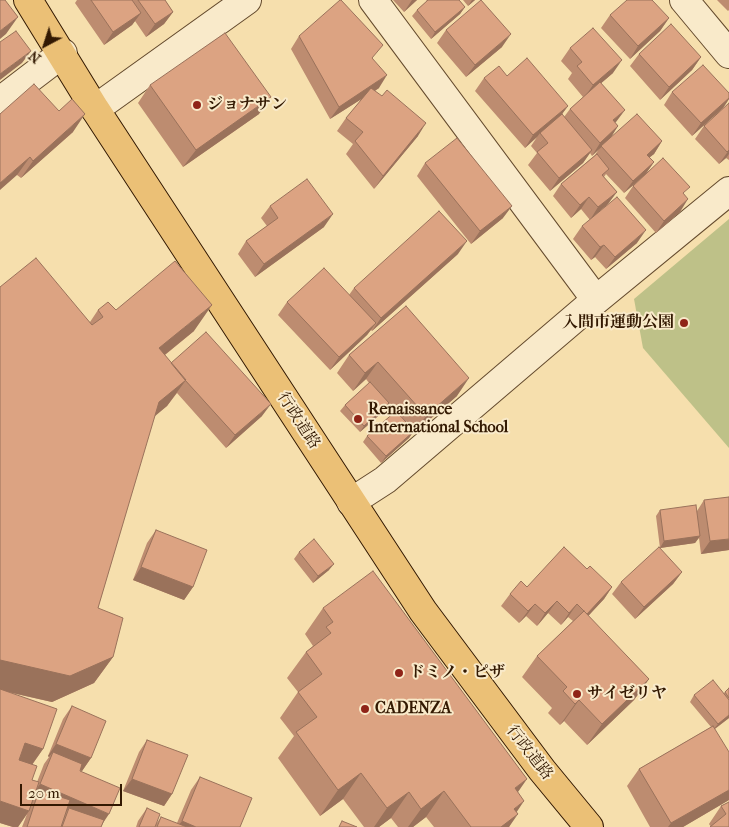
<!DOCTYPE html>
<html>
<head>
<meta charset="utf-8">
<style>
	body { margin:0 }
	#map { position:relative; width:729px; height:827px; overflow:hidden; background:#f6dfad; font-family:"IM FELL French Canon",serif }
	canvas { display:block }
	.north { position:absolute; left:20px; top:20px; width:50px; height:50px; -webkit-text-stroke:4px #f9eaca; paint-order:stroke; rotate:220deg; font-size:14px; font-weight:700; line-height:20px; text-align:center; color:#331902 }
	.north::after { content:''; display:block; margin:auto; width:18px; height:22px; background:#331902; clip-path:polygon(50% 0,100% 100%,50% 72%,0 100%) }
	.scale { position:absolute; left:20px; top:784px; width:102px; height:22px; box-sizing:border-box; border:2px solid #331902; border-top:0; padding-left:6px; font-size:15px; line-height:18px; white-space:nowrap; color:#331902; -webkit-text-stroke:4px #f9eaca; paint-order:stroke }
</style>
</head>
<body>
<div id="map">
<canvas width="729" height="827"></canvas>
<div class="north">N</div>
<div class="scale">20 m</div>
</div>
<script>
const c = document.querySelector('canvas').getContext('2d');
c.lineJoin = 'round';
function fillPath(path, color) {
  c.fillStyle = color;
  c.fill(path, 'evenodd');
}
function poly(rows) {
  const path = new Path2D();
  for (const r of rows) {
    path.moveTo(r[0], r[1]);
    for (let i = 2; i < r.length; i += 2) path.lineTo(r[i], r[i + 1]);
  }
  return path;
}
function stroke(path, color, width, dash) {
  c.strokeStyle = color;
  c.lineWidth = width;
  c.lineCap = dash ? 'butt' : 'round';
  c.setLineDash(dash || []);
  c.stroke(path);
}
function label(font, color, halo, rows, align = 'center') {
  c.font = font + ' "IM FELL French Canon","Noto Serif JP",serif';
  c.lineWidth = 4;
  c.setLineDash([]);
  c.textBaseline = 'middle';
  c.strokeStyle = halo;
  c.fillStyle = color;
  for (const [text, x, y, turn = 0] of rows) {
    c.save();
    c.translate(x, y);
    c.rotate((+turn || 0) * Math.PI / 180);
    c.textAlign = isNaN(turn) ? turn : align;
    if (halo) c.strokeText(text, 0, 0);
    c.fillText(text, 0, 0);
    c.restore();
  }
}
fillPath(poly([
	[729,219,729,448,643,348,634,299]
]), '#bec188');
const minor = poly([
	[373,0,596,300],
	[684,0,729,54],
	[0,101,63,53],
	[95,109,247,0],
	[351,502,385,480,596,300,729,191]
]);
const highway = poly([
	[28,0,95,109,423,611,542,770,589,827]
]);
stroke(minor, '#644a2d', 30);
stroke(highway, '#331902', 30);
stroke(minor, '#f9eaca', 28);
stroke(highway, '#ebc076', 28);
fillPath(poly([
	[77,0,165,0,173,12,164,24,146,37,135,21,132,25,104,45,75,3],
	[393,0,417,0,404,12],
	[426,0,459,0,465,7,460,14,431,39,412,16,417,10,427,1],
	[463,0,475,0,468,6],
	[717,0,729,0,729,10,728,11],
	[610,15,669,18,660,31,630,59,601,28],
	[446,30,502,47,466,77,437,43],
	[299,36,373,59,379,88,375,91,418,136,374,189,346,154,353,144,337,131,346,118,363,98,330,119,291,49],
	[570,48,613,73,601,83,615,123,618,126,610,138,662,141,654,154,649,157,654,162,645,175,624,193,606,174,604,177,617,192,590,220,581,209,571,218,553,196,561,184,595,155,600,147,592,156,590,153,583,163,550,191,528,165,537,153,531,146,537,137,525,148,475,91,484,78,507,76,568,106,562,114,564,117,570,109,583,97,568,79,572,73,561,61],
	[639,54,701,57,692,70,660,100,630,66],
	[150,85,259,114,183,167,138,103],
	[672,92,729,93,729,99,723,108,692,136,664,105],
	[729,103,729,160,726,158,719,164,695,139,704,126],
	[0,114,73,132,21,178,17,175],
	[425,163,503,218,471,244,417,176],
	[633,186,685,195,680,212,656,233,625,198],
	[270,206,324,227,255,277,238,254,246,241,267,226,261,218],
	[582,226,637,243,606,269,595,257,591,260,573,239],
	[458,254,372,331,371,330,367,335,330,370,278,315,287,302,349,295,354,288],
	[0,287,90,322,98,310,116,310,194,331,165,355,171,363,262,416,226,448,177,393,167,406,154,416,98,608,113,657,94,683,52,702,7,692,43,749,32,765,32,780,37,782,44,764,49,757,48,756,63,719,72,706,91,758,82,771,80,770,80,771,103,823,101,827,22,827,27,814,18,827,13,827,0,823],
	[406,306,457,396,414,433,413,432,409,438,381,463,363,442,367,436,395,412,388,405,385,410,360,432,340,411,345,405,369,383,366,379,353,391,337,373,349,355],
	[704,500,729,550,701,554,699,538,695,543,660,548,656,516,660,510,697,511],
	[156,530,193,587,184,600,133,580,147,543],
	[299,552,329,570,313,583,294,559],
	[587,569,612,587,604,599,588,616,649,679,634,700,587,745,564,721,560,725,548,713,552,708,522,677,537,656,573,621,568,617,561,625,548,613,537,626,526,616,519,623,501,606,510,594,527,587],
	[682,572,673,584,635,619,612,594,621,582],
	[323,608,518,792,516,812,509,827,434,827,426,817,413,827,398,827,391,818,379,827,364,827,343,799,320,816,278,758,294,736,280,718,298,692,287,678,306,652,313,646,305,634],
	[729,688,729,718,715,729,729,800,683,827,650,827,627,786,639,769,711,727,690,702,694,695,724,693],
	[147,740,172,794,164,806,123,791,139,752],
	[200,777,240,827,157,827,177,823,191,790],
	[729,802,729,827,711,827,709,824,721,806],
	[147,808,156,824,161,817,157,827,136,827,138,821]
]), '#bd8c70');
fillPath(poly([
	[412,0,417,0,404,12],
	[472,0,475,0,468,6],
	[465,7,460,14,431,39,435,32],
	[173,12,164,24,146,37,155,24],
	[141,13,132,25,104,45,113,32],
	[18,17,6,34,0,39,0,31],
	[669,18,660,31,630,59,638,46],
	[511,34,502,47,466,77,475,65],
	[31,51,22,63,0,80,0,74],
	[701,57,692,70,660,100,669,87],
	[622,60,613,73,584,98,593,85],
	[387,75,379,88,330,119,339,107],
	[271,97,259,114,183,167,196,150],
	[729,98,729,99,723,108,692,136,701,123],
	[568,106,559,118,540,133,537,137,525,148,533,135],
	[625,110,616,122,604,133,613,120],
	[85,114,73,132,21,178,33,161],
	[426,123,418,136,374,189,383,176],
	[618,126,610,139,592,156,600,143],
	[662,141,654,154,638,167,647,155],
	[592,150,583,163,550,191,559,178],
	[729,150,729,154,726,158,719,164],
	[30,157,17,175,0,190,0,183],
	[654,162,645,175,624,193,633,181],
	[617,192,608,204,590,220,598,207],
	[589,197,581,209,571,218,580,205],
	[688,199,680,212,656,233,664,221],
	[512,206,503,218,471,244,480,231],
	[333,214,324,227,255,277,264,264],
	[646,230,637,243,606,269,615,257],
	[467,241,458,254,372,331,381,318],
	[604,245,595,257,591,260,600,247],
	[212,305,194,331,141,374,159,348],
	[376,323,367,335,330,370,339,357],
	[378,362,366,379,353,391,365,373],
	[469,378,457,396,414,433,426,416],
	[186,380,167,406,141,428,159,402],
	[389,403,385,410,360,432,364,426],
	[271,404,262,416,226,448,235,435],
	[414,431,409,438,381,463,386,456],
	[700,536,695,543,660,548,664,541],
	[729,539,729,550,701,554,710,541],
	[334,564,329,570,313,583,318,576],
	[141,567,193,587,184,600,133,580],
	[682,572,673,584,635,619,644,607],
	[612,587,604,599,578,627,587,614],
	[557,601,548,613,537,626,545,613],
	[535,604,526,616,519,623,528,611],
	[577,604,568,617,561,625,569,613],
	[113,657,94,683,52,702,0,690,0,660],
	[649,679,634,700,587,745,602,724],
	[579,700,564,721,560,725,575,704],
	[729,715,729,718,713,730,718,724],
	[25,743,43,749,31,766,12,760],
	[56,744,91,758,82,771,51,758,53,752,49,757,48,756],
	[361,773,343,799,320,816,338,790],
	[132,779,172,794,164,806,123,791],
	[527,779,509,805,515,788],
	[40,784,109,814,101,826,69,808,66,812,36,799,39,790,34,798,31,797],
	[729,790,729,800,683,827,668,827,671,823],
	[444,791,426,817,413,827,408,827,421,809],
	[409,792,391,818,379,827,374,827,387,808],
	[0,801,29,811,18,827,13,827,0,823],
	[524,801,512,819,518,814,509,827,501,827,514,809],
	[182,821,196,827,177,827]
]), '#9a725b');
const building = poly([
	[0,0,5,0,18,17,0,31,0,0],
	[91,0,132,0,141,13,113,32,91,0],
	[138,0,165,0,173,12,155,24,138,0],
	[340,0,341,0,383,45,372,58,387,75,339,107,299,36,340,0],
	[428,0,459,0,465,7,435,32,417,10,428,0],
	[481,0,511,34,475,65,446,30,481,0],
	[627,0,652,0,669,18,638,46,610,15,627,0],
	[671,24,701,57,669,87,639,54,671,24],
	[593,28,622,60,593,85,577,66,582,62,570,48,593,28],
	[16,31,31,51,0,74,0,42,16,31],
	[225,33,271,97,196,150,150,85,225,33],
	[527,58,568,106,533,135,484,78,499,66,507,76,527,58],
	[703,65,729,93,729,98,701,123,672,92,703,65],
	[600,82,625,110,613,120,618,126,600,143,570,109,600,82],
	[34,84,59,111,72,99,85,114,33,161,30,157,0,183,0,114,34,84],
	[371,88,382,96,387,90,426,123,383,176,355,141,363,132,346,118,371,88],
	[729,103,729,150,727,152,704,126,729,103],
	[562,114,592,150,559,178,537,152,548,143,540,133,562,114],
	[637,114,662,141,647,155,654,162,633,181,601,146,637,114],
	[457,138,512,206,480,231,425,163,457,138],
	[597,154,609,169,602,175,617,192,598,207,589,197,580,205,561,184,597,154],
	[663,158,690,187,683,193,688,199,664,221,633,186,663,158],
	[307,179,333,214,264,264,246,241,278,218,270,206,307,179],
	[617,197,646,230,615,257,604,245,600,247,582,226,617,197],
	[439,211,467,241,381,318,354,288,439,211],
	[36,258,92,325,103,317,98,310,108,302,116,310,175,261,212,305,159,348,186,380,159,402,98,608,123,618,113,657,70,676,0,660,0,287,36,258],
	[324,268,376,323,339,357,287,302,324,268],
	[406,306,469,378,426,416,378,362,365,373,349,355,406,306],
	[206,332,271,404,235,435,185,380,171,363,206,332],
	[370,382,389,403,364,426,345,405,370,382],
	[396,411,414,431,386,456,367,436,396,411],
	[729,497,729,539,710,541,704,500,729,497],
	[696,505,700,536,664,541,660,510,696,505],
	[156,530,207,550,193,587,141,567,156,530],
	[314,539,334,564,318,576,299,552,314,539],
	[564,547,587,569,590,566,612,587,587,614,577,604,569,613,557,601,545,613,535,604,528,611,510,594,521,581,527,587,564,547],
	[659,547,682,572,644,607,621,582,659,547],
	[373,571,527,779,515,788,524,801,514,809,518,814,501,827,471,827,444,791,421,809,409,792,387,808,361,773,338,790,296,732,317,717,298,692,322,674,306,652,331,633,326,627,333,622,323,608,373,571],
	[584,611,649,679,602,724,579,700,575,704,563,691,567,687,537,656,584,611],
	[713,680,729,700,729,715,718,724,694,695,713,680],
	[729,688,729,698,725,692,729,688],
	[0,689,57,709,43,749,25,743,19,760,37,766,32,780,39,782,29,811,0,801,0,689],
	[72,706,106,721,91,758,56,744,72,706],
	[713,726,729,752,729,790,671,823,639,769,713,726],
	[147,740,188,755,172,794,132,779,147,740],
	[53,752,82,764,80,771,120,788,109,814,40,784,53,752],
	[200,777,252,798,240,827,196,827,182,821,200,777],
	[39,790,70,800,61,827,27,827,39,790],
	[729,802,729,827,710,827,726,814,721,806,729,802],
	[69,808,104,820,101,827,62,827,69,808],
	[147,808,160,814,155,827,139,827,147,808],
	[161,817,187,827,157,827,161,817],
	[342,821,357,827,339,827,342,821]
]);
fillPath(building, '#dca382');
stroke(building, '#9a725b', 1);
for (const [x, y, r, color] of [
	[197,105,5,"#8f2418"],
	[684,323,5,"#8f2418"],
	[358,419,5,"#8f2418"],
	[399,673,5,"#8f2418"],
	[577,694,5,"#8f2418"],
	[365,709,5,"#8f2418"]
]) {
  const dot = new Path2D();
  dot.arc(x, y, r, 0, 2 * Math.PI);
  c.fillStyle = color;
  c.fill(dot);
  stroke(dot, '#f9eaca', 2);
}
label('bold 16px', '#331902', '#f9eaca', [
	["ジョナサン",207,105],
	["入間市運動公園",674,323,"right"],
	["Renaissance",368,410],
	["International School",368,428],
	["ドミノ・ピザ",409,673],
	["サイゼリヤ",587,694],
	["CADENZA",375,709]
], 'left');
label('16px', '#331902', '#f9eaca', [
	["行政道路",298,421,57],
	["行政道路",529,753,52]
]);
</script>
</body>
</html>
